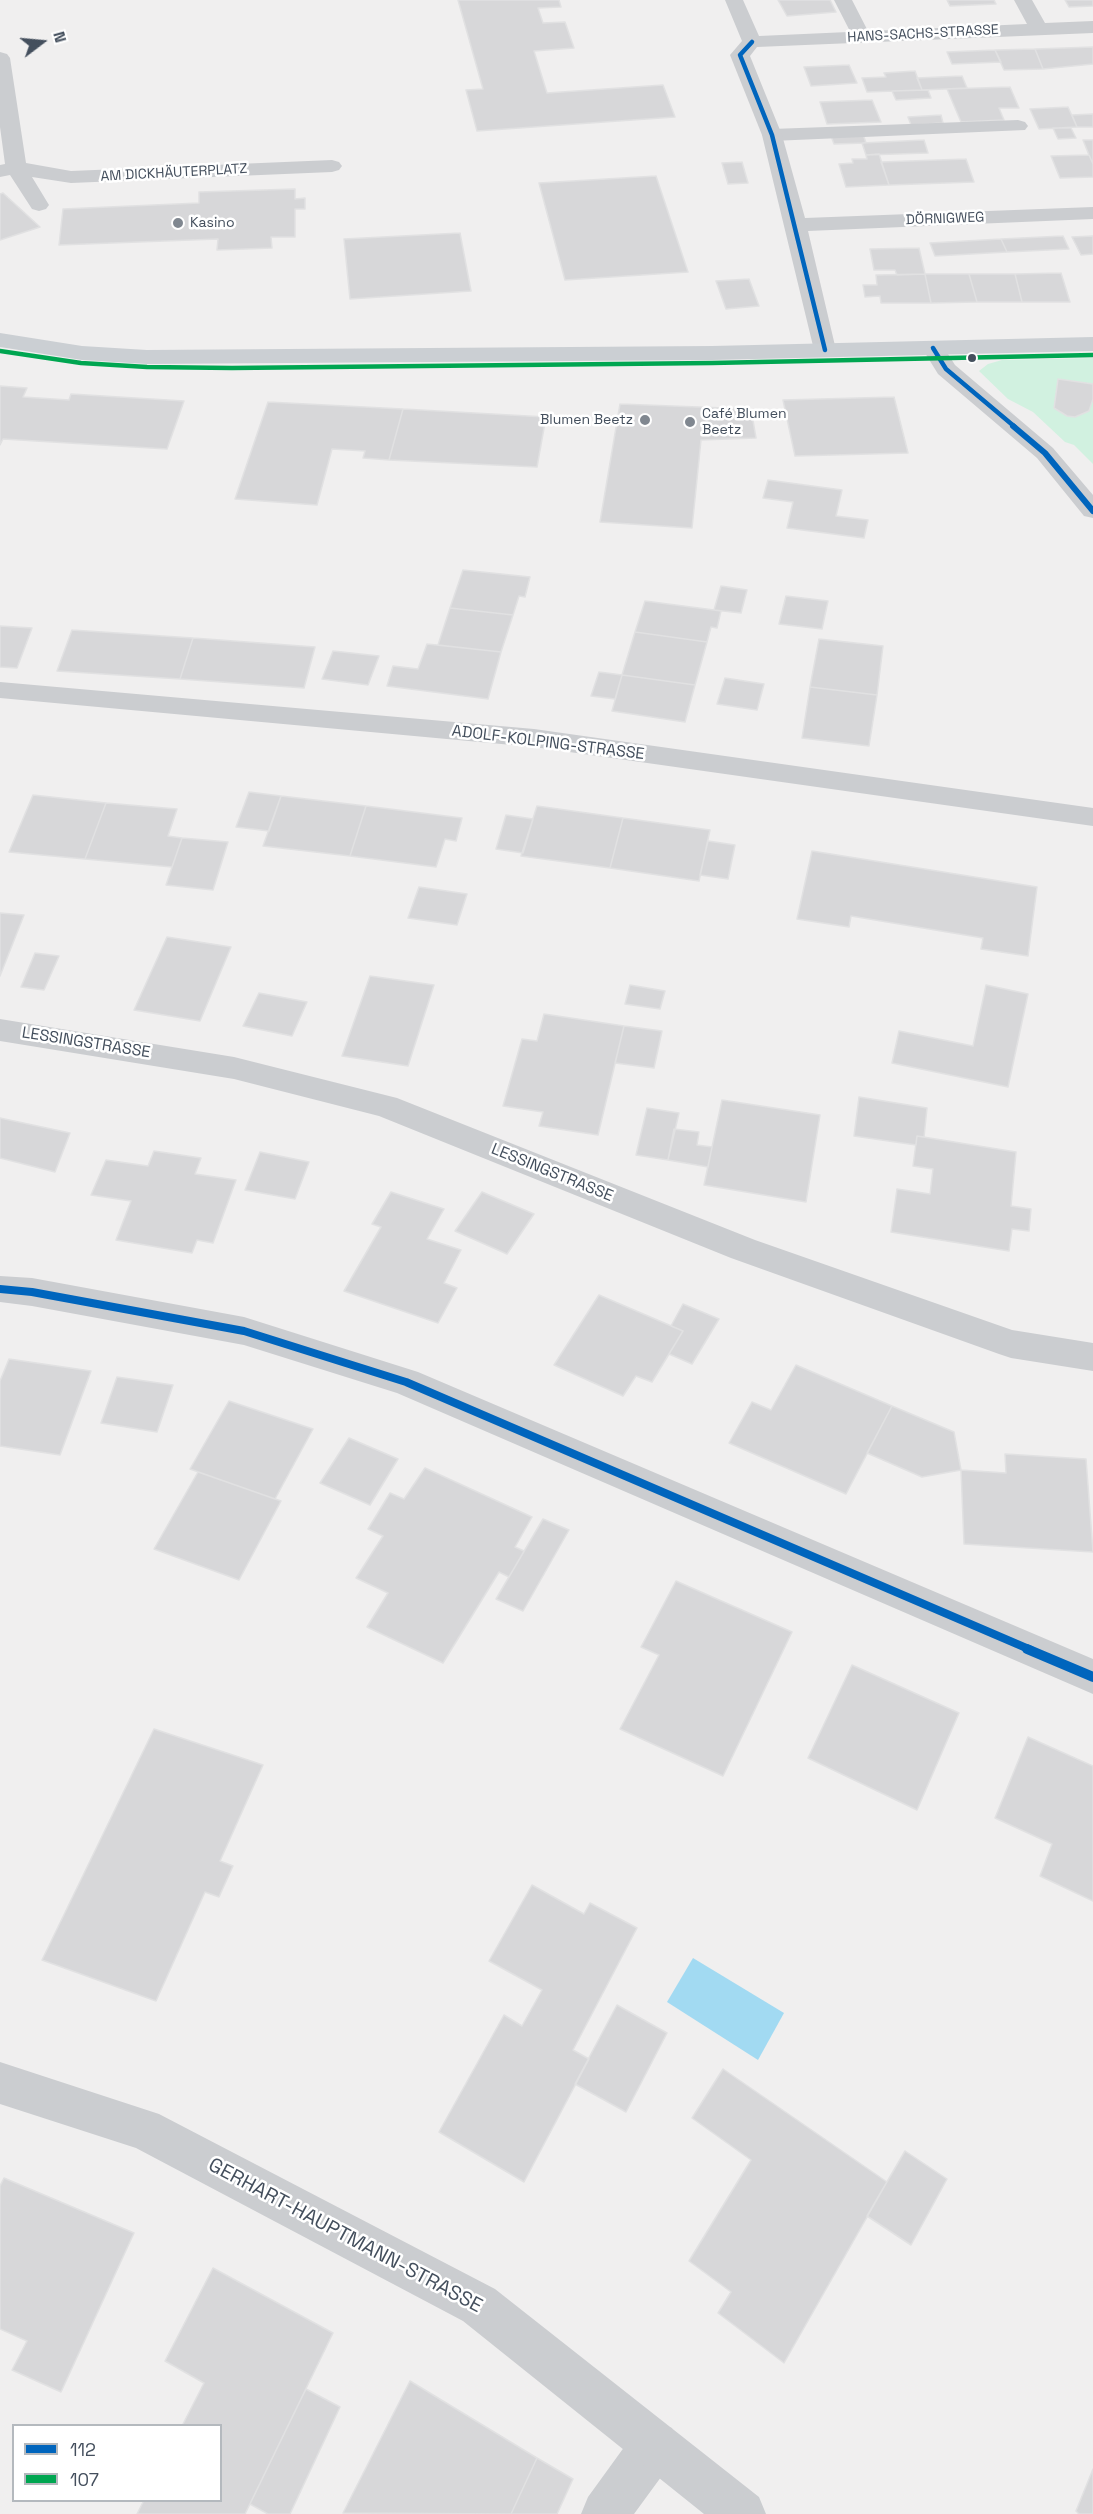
<!DOCTYPE html>
<html>
<head>
<meta charset="utf-8">
<style>
	body { margin:0 }
	#map { position:relative; width:1093px; height:2514px; overflow:hidden; background:#f0efef; font-family:"Space Grotesk",sans-serif }
	canvas { display:block }
	.legend { position:absolute; left:12px; top:2424px; width:210px; height:78px; box-sizing:border-box; background:#fff; border:2px solid #b4b9be; margin:0; padding:8px 10px; list-style:none; font-size:18px; color:#444f5d }
	.legend li { display:flex; align-items:center; gap:12px; height:30px }
	.legend b { width:30px; border:2px solid #b4b9be }
	.north { position:absolute; left:12px; top:12px; width:60px; height:60px; -webkit-text-stroke:4px #fff; paint-order:stroke; rotate:74deg; font-size:16px; font-weight:700; line-height:24px; text-align:center; color:#444f5d }
	.north::after { content:''; display:block; margin:auto; width:21px; height:27px; background:#444f5d; clip-path:polygon(50% 0,100% 100%,50% 72%,0 100%) }
</style>
</head>
<body>
<div id="map">
<canvas width="1093" height="2514"></canvas>
<ul class="legend">
<li><b style="height:8px;background:#0065bd"></b>112</li>
<li><b style="height:8px;background:#00a651"></b>107</li>
</ul>
<div class="north">N</div>
</div>
<script>
const c = document.querySelector('canvas').getContext('2d');
c.lineJoin = 'round';
function fillPath(path, color) {
  c.fillStyle = color;
  c.fill(path, 'evenodd');
}
function poly(rows) {
  const path = new Path2D();
  for (const r of rows) {
    path.moveTo(r[0], r[1]);
    for (let i = 2; i < r.length; i += 2) path.lineTo(r[i], r[i + 1]);
  }
  return path;
}
function stroke(path, color, width, dash) {
  c.strokeStyle = color;
  c.lineWidth = width;
  c.lineCap = dash ? 'butt' : 'round';
  c.setLineDash(dash || []);
  c.stroke(path);
}
function label(font, color, halo, rows, align = 'center') {
  c.font = font + ' "Space Grotesk",sans-serif';
  c.lineWidth = 5;
  c.setLineDash([]);
  c.textBaseline = 'middle';
  c.strokeStyle = halo;
  c.fillStyle = color;
  for (const [text, x, y, turn = 0] of rows) {
    c.save();
    c.translate(x, y);
    c.rotate((+turn || 0) * Math.PI / 180);
    c.textAlign = isNaN(turn) ? turn : align;
    if (halo) c.strokeText(text, 0, 0);
    c.fillText(text, 0, 0);
    c.restore();
  }
}
fillPath(poly([
	[1093,358,1093,464,1074,445,1065,442,1033,412,1008,399,979,371,988,364,1002,360]
]), '#d1f1e0');
fillPath(poly([
	[693,1958,784,2013,758,2060,667,2002]
]), '#a2daf2');
const building = poly([
	[458,0,559,0,561,7,538,8,543,23,565,22,574,48,534,51,547,93,663,85,675,117,477,131,466,90,483,89,458,0],
	[778,0,830,0,836,12,787,16,778,0],
	[947,0,994,0,996,4,950,6,947,0],
	[1065,0,1093,0,1093,6,1069,7,1065,0],
	[1093,47,1093,64,1043,69,1035,49,1093,47],
	[1035,49,1043,69,1004,70,995,50,1035,49],
	[995,50,1001,62,952,64,947,52,995,50],
	[849,65,857,83,811,86,804,67,849,65],
	[915,71,922,90,867,92,862,78,886,77,884,73,915,71],
	[962,76,967,88,922,90,917,78,962,76],
	[1010,87,1019,108,999,108,1004,120,961,122,947,89,1010,87],
	[928,90,931,98,896,100,892,91,928,90],
	[872,100,881,122,827,124,820,102,872,100],
	[1068,107,1077,127,1039,129,1030,109,1068,107],
	[1093,114,1093,127,1077,127,1072,115,1093,114],
	[941,115,943,123,911,125,908,117,941,115],
	[1053,128,1071,128,1076,138,1058,139,1053,128],
	[863,134,866,143,834,144,831,136,863,134],
	[924,140,928,153,866,155,862,143,924,140],
	[1083,140,1093,140,1093,164,1089,155,1083,140],
	[879,154,889,185,846,187,839,164,853,163,852,159,867,159,866,155,879,154],
	[1089,155,1093,164,1093,177,1060,178,1051,156,1089,155],
	[966,159,974,182,889,185,881,162,966,159],
	[742,162,748,183,728,184,722,163,742,162],
	[656,176,688,272,565,280,539,183,656,176],
	[295,189,295,199,305,198,305,209,295,209,295,237,271,237,272,248,217,250,218,239,59,245,63,209,199,203,199,192,295,189],
	[3,193,40,227,0,240,0,194,3,193],
	[460,233,471,291,350,299,344,239,460,233],
	[1063,236,1069,249,1007,252,1001,239,1063,236],
	[1093,236,1093,254,1081,255,1072,237,1093,236],
	[1001,239,1007,252,935,256,930,243,1001,239],
	[919,248,925,274,897,275,895,270,874,270,870,249,919,248],
	[1061,273,1070,302,1022,302,1015,274,1061,273],
	[925,274,931,303,881,303,880,296,865,297,863,285,877,285,876,275,925,274],
	[925,274,969,274,977,302,931,303,925,274],
	[969,274,1015,274,1022,302,977,302,969,274],
	[749,279,759,306,726,309,716,281,749,279],
	[1058,379,1093,384,1093,399,1089,411,1075,417,1067,416,1054,408,1058,379],
	[0,386,27,388,23,397,69,400,71,394,184,401,167,449,3,439,0,445,0,386],
	[894,397,908,453,795,456,783,400,894,397],
	[268,402,403,409,389,460,363,458,365,451,332,449,317,505,235,499,268,402],
	[620,404,751,409,756,438,701,440,692,528,600,522,620,404],
	[403,409,546,417,537,467,389,460,403,409],
	[768,480,842,490,836,516,868,520,864,538,787,528,793,502,763,498,768,480],
	[463,570,530,577,525,597,519,596,513,615,450,608,463,570],
	[721,586,747,590,741,613,714,610,721,586],
	[786,596,828,601,822,629,779,624,786,596],
	[645,601,714,610,721,611,717,628,711,627,707,642,635,632,645,601],
	[450,608,513,615,501,652,438,645,450,608],
	[0,626,32,628,17,668,0,667,0,626],
	[72,630,193,638,180,679,57,671,72,630],
	[635,632,707,642,695,685,622,675,635,632],
	[193,638,315,647,304,688,180,679,193,638],
	[819,639,883,646,877,695,810,687,819,639],
	[427,644,501,652,488,699,387,686,393,666,418,669,427,644],
	[333,651,379,656,368,685,322,679,333,651],
	[599,672,622,675,615,699,591,696,599,672],
	[622,675,695,685,685,722,612,711,622,675],
	[725,678,764,684,757,710,717,704,725,678],
	[810,687,877,695,869,746,802,738,810,687],
	[249,792,281,796,269,831,236,827,249,792],
	[33,795,106,803,85,859,9,852,33,795],
	[281,796,366,806,350,856,263,846,281,796],
	[106,803,177,809,168,836,182,838,172,867,85,859,106,803],
	[366,806,462,818,456,841,445,839,436,867,350,856,366,806],
	[537,806,623,818,610,868,521,856,537,806],
	[506,815,533,819,523,853,496,849,506,815],
	[623,818,710,830,699,881,610,868,623,818],
	[182,838,228,842,213,890,166,885,182,838],
	[708,841,735,845,728,879,700,875,708,841],
	[812,851,1037,887,1028,956,981,949,983,938,851,916,849,927,797,919,812,851],
	[419,887,467,894,457,925,408,918,419,887],
	[0,913,24,915,0,976,0,913],
	[167,937,231,947,200,1021,134,1010,167,937],
	[35,953,59,956,44,990,21,987,35,953],
	[370,976,434,985,408,1066,342,1056,370,976],
	[630,985,665,991,660,1009,625,1004,630,985],
	[986,985,1028,994,1008,1087,892,1063,899,1031,973,1046,986,985],
	[259,993,307,1002,292,1036,243,1026,259,993],
	[544,1014,624,1026,598,1135,539,1126,543,1112,503,1106,522,1039,537,1041,544,1014],
	[624,1026,662,1031,654,1068,615,1063,624,1026],
	[859,1097,927,1108,924,1137,917,1136,916,1145,854,1136,859,1097],
	[722,1100,820,1115,806,1202,704,1185,722,1100],
	[647,1108,679,1113,668,1160,636,1155,647,1108],
	[0,1118,70,1133,55,1172,0,1158,0,1118],
	[674,1129,699,1132,697,1145,712,1147,708,1167,668,1160,674,1129],
	[917,1136,1016,1152,1011,1206,1031,1209,1029,1231,1012,1229,1009,1251,891,1232,897,1189,930,1194,933,1169,913,1166,917,1136],
	[154,1151,201,1158,195,1174,236,1180,213,1243,197,1240,192,1253,116,1240,131,1201,91,1195,106,1160,148,1166,154,1151],
	[260,1152,309,1162,295,1199,245,1190,260,1152],
	[391,1192,444,1209,427,1239,461,1250,444,1283,457,1288,438,1323,344,1291,381,1227,372,1224,391,1192],
	[482,1192,534,1214,507,1254,455,1231,482,1192],
	[599,1295,683,1331,652,1382,636,1376,623,1396,554,1365,599,1295],
	[683,1304,719,1319,692,1364,669,1354,683,1331,671,1326,683,1304],
	[9,1359,91,1371,60,1455,0,1446,0,1381,9,1359],
	[796,1365,892,1406,846,1494,729,1443,752,1402,771,1410,796,1365],
	[117,1377,173,1385,157,1432,101,1423,117,1377],
	[229,1401,313,1429,275,1499,190,1469,229,1401],
	[892,1406,954,1432,961,1470,922,1477,867,1453,892,1406],
	[349,1438,398,1459,370,1505,320,1483,349,1438],
	[1005,1454,1086,1459,1093,1552,964,1544,961,1470,1006,1473,1005,1454],
	[425,1468,532,1517,515,1547,524,1551,509,1577,499,1572,443,1663,367,1627,388,1593,356,1578,383,1536,368,1529,390,1493,404,1499,425,1468],
	[198,1472,281,1501,239,1580,154,1549,198,1472],
	[543,1519,569,1530,523,1611,496,1599,543,1519],
	[676,1581,792,1632,723,1776,620,1729,659,1655,641,1647,676,1581],
	[852,1665,959,1713,917,1810,808,1758,852,1665],
	[154,1729,263,1765,220,1861,233,1866,219,1897,205,1892,156,2001,42,1960,154,1729],
	[1028,1737,1093,1766,1093,1901,1040,1876,1052,1844,995,1818,1028,1737],
	[532,1885,584,1914,590,1903,637,1928,573,2050,589,2059,524,2182,439,2132,504,2015,522,2026,542,1990,489,1961,532,1885],
	[617,2005,667,2033,626,2112,575,2084,617,2005],
	[723,2069,887,2182,784,2363,718,2313,731,2292,689,2261,751,2160,692,2118,723,2069],
	[905,2151,947,2179,911,2245,867,2216,905,2151],
	[4,2178,134,2233,61,2392,12,2370,27,2341,0,2329,0,2186,4,2178],
	[213,2268,333,2333,245,2514,137,2514,144,2500,220,2500,220,2426,182,2426,204,2383,165,2361,213,2268],
	[410,2381,537,2458,511,2514,343,2513,410,2381],
	[306,2389,340,2407,290,2514,268,2514,250,2504,306,2389],
	[537,2458,573,2479,557,2514,511,2514,537,2458],
	[1093,2469,1093,2514,1079,2514,1076,2511,1093,2469]
]);
fillPath(building, '#d7d7d9');
stroke(building, '#e1e1e2', 1.5);
fillPath(poly([
	[834,0,852,0,871,37,869,41,855,41,834,0],
	[1018,120,1025,122,1028,126,1025,130,772,141,765,139,762,135,765,131,772,129,1018,120],
	[655,2422,672,2428,678,2445,672,2462,634,2514,581,2514,588,2497,638,2428,655,2422]
]), '#cbcdd0');
fillPath(poly([
	[725,0,743,0,759,36,1027,24,1014,0,1032,0,1045,23,1093,21,1093,33,757,47,750,56,782,135,805,218,1093,207,1093,219,808,231,836,350,833,355,825,357,817,355,814,350,762,135,730,55,742,41,725,0],
	[0,52,7,54,10,58,26,163,71,171,332,160,339,162,342,166,339,170,332,172,71,183,32,177,49,205,46,209,39,211,32,209,10,175,0,177,0,165,5,164,0,127,0,52],
	[933,341,941,343,955,365,1053,448,1093,495,1093,518,1084,516,1037,458,938,374,922,348,925,343,933,341],
	[0,682,534,729,1093,808,1093,826,534,747,0,698,0,682],
	[0,1019,234,1057,397,1098,755,1240,1012,1330,1093,1343,1093,1371,1011,1358,999,1354,731,1258,379,1116,234,1079,0,1041,0,1019],
	[0,1276,32,1278,244,1317,418,1372,1093,1659,1093,1694,397,1393,244,1345,32,1306,0,1302,0,1276],
	[0,2062,159,2114,495,2289,759,2497,766,2514,704,2514,463,2321,136,2148,0,2104,0,2062]
]), '#cbcdd0');
fillPath(poly([
	[0,333,82,346,147,350,712,346,1093,337,1093,351,712,360,147,364,82,360,0,347,0,333]
]), '#cbcfd3');
stroke(poly([
	[752,42,740,55,772,135,825,350],
	[933,348,946,369,1015,427]
]), '#0065bd', 4.5);
stroke(poly([
	[1013,426,1045,453,1093,511]
]), '#0065bd', 6);
stroke(poly([
	[0,1289,32,1292,244,1331,406,1382,1031,1650]
]), '#0065bd', 8);
stroke(poly([
	[1027,1649,1093,1677]
]), '#0065bd', 10);
stroke(poly([
	[0,351,81,363,147,367,232,368,712,363,1093,355]
]), '#00a651', 4.5);
for (const [x, y, r, color] of [
	[178,223,6,"#808790"],
	[972,358,5,"#444f5d"],
	[645,420,6,"#808790"],
	[690,422,6,"#808790"]
]) {
  const dot = new Path2D();
  dot.arc(x, y, r, 0, 2 * Math.PI);
  c.fillStyle = color;
  c.fill(dot);
  stroke(dot, '#fff', 2);
}
label('14px', '#444f5d', '#fff', [
	["HANS-SACHS-STRASSE",923,34,-3],
	["AM DICKHÄUTERPLATZ",174,173,-3],
	["DÖRNIGWEG",945,219,-2]
]);
label('14px', '#444f5d', '#fff', [
	["Kasino",190,223],
	["Café Blumen",702,414],
	["Beetz",702,430],
	["Blumen Beetz",633,420,"right"]
], 'left');
label('16px', '#444f5d', '#fff', [
	["ADOLF-KOLPING-STRASSE",548,743,7],
	["LESSINGSTRASSE",86,1043,9],
	["LESSINGSTRASSE",552,1173,22]
]);
label('20px', '#444f5d', '#fff', [
	["GERHART-HAUPTMANN-STRASSE",345,2236,28]
]);
</script>
</body>
</html>
